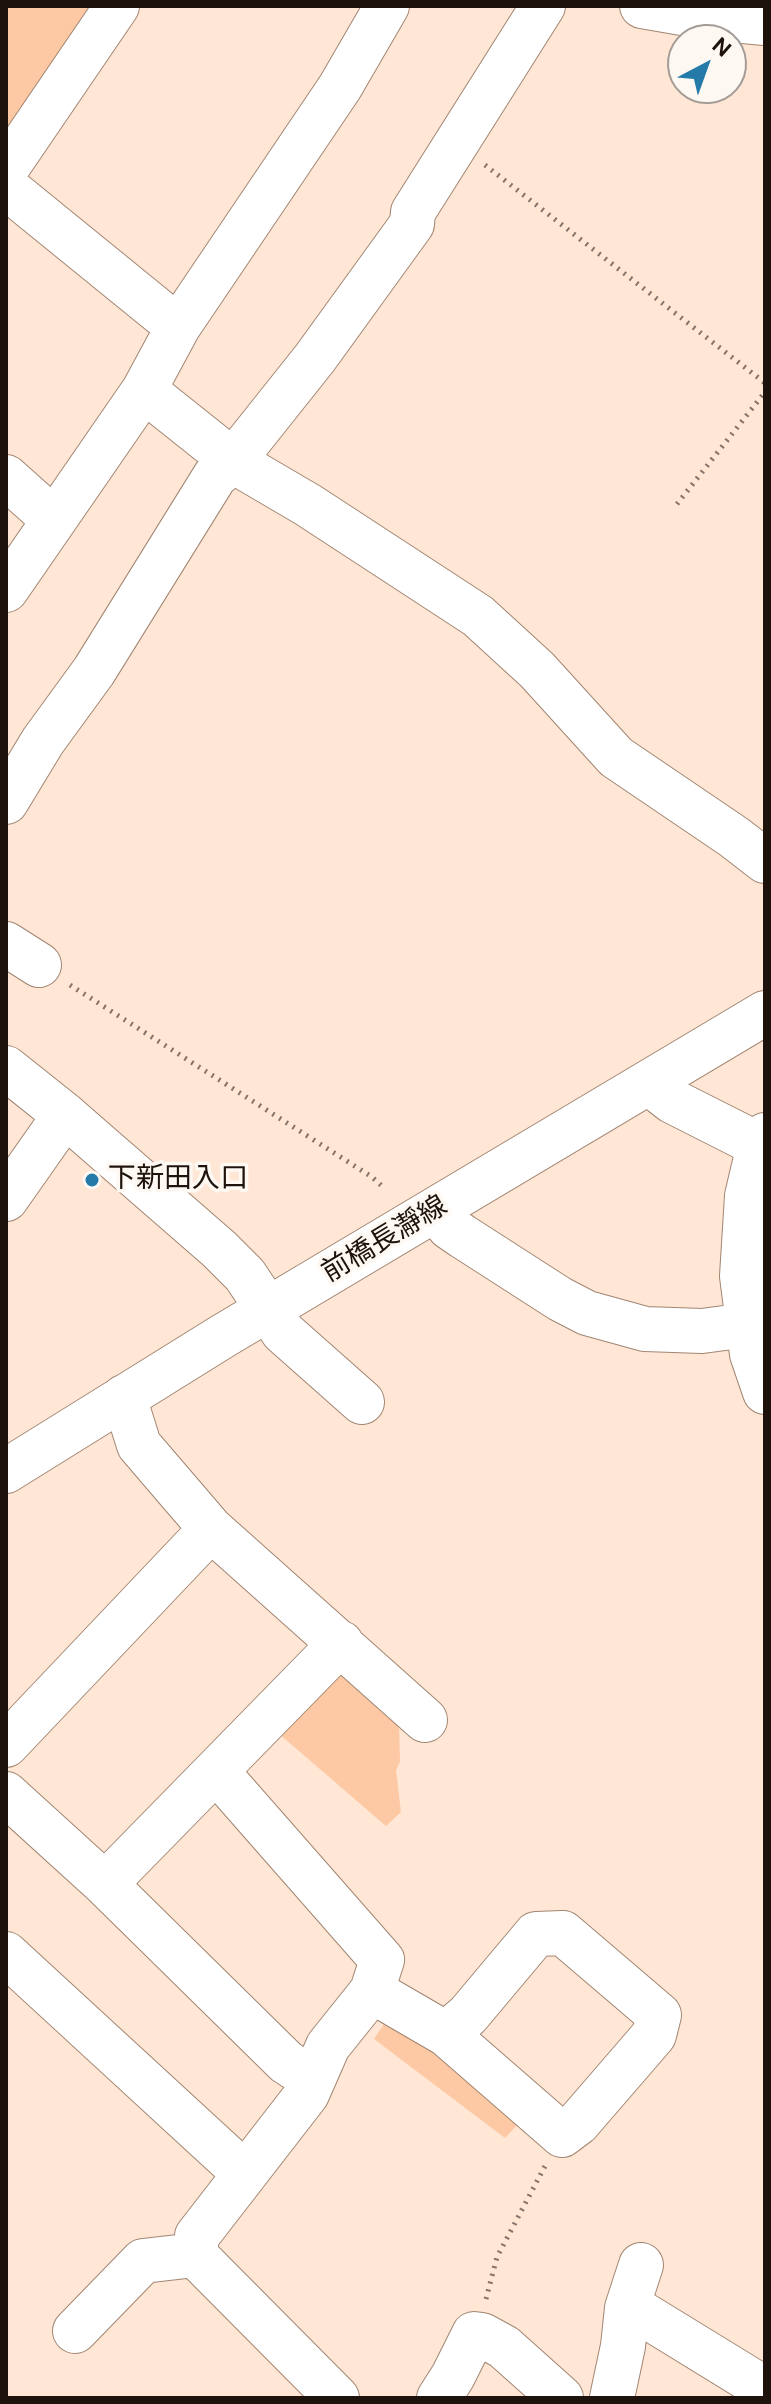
<!DOCTYPE html>
<html>
<head>
<meta charset="utf-8">
<style>
	body { margin:0 }
	#map { position:relative; width:771px; height:2404px; overflow:hidden; background:#ffe6d5; font-family:"DM Sans",sans-serif }
	canvas { display:block }
	.frame { position:absolute; inset:0; border:8px solid #1e130c; pointer-events:none }
	.north { position:absolute; left:667px; top:24px; width:80px; height:80px; box-sizing:border-box; background:#fef8f3; border:2px solid #a49c97; border-radius:50%; rotate:41deg; font-size:22px; font-weight:700; line-height:32px; text-align:center; color:#1e130c }
	.north::after { content:''; display:block; margin:auto; width:28px; height:36px; background:#247baa; clip-path:polygon(50% 0,100% 100%,50% 72%,0 100%) }
</style>
</head>
<body>
<div id="map">
<canvas width="771" height="2404"></canvas>
<div class="frame"></div>
<div class="north">N</div>
</div>
<script>
const c = document.querySelector('canvas').getContext('2d');
c.lineJoin = 'round';
function fillPath(path, color) {
  c.fillStyle = color;
  c.fill(path, 'evenodd');
}
function poly(rows) {
  const path = new Path2D();
  for (const r of rows) {
    path.moveTo(r[0], r[1]);
    for (let i = 2; i < r.length; i += 2) path.lineTo(r[i], r[i + 1]);
  }
  return path;
}
function stroke(path, color, width, dash) {
  c.strokeStyle = color;
  c.lineWidth = width;
  c.lineCap = dash ? 'butt' : 'round';
  c.setLineDash(dash || []);
  c.stroke(path);
}
function label(font, color, halo, rows, align = 'center') {
  c.font = font + ' "DM Sans","Noto Sans JP",sans-serif';
  c.lineWidth = 7;
  c.setLineDash([]);
  c.textBaseline = 'middle';
  c.strokeStyle = halo;
  c.fillStyle = color;
  for (const [text, x, y, turn = 0] of rows) {
    c.save();
    c.translate(x, y);
    c.rotate((+turn || 0) * Math.PI / 180);
    c.textAlign = isNaN(turn) ? turn : align;
    if (halo) c.strokeText(text, 0, 0);
    c.fillText(text, 0, 0);
    c.restore();
  }
}
fillPath(poly([
	[6,6,101,6,6,147],
	[343,1674,399,1723,400,1762,396,1770,401,1812,386,1826,278,1733,329,1676],
	[386,2021,437,2053,519,2123,505,2138,374,2039]
]), '#fcc9a4');
const minor = poly([
	[642,6,711,18,765,23],
	[6,169,117,6],
	[6,187,178,327],
	[144,390,233,461,308,505,478,616,537,670,616,757,734,837,765,861],
	[6,477,53,519],
	[6,590,144,390,178,327,340,87,387,6],
	[6,802,43,741,94,671,215,476,233,461,315,358,412,224,413,212,543,6],
	[6,944,39,965],
	[6,1068,65,1115,219,1249,245,1275,283,1332,362,1402],
	[655,1080,663,1094,672,1101,761,1146],
	[765,1135,755,1162,747,1196,742,1276,752,1354,765,1392],
	[6,1199,65,1115],
	[436,1210,449,1227,462,1236,560,1299,587,1313,645,1329,702,1331,747,1325],
	[124,1397,139,1445,211,1529,425,1720],
	[6,1745,211,1529],
	[217,1772,382,1960,372,1991,328,2046,307,2094,197,2236,195,2255,337,2398],
	[6,1794,105,1884,286,2062,312,2079],
	[105,1884,341,1643],
	[6,1954,244,2173],
	[372,1991,446,2034,562,2135,578,2123,654,2035,659,2015,563,1933,536,1934,468,2015,446,2034],
	[627,2308,638,2311,765,2389],
	[75,2331,143,2261,195,2255],
	[439,2398,453,2376,474,2334,482,2335,504,2347,561,2398],
	[612,2398,623,2346,627,2308,641,2265]
]);
const major = poly([
	[6,1471,223,1336,765,1013]
]);
stroke(minor, '#a18672', 46);
stroke(major, '#a18672', 46);
stroke(poly([
	[485,165,765,383],
	[677,504,765,392],
	[70,985,372,1177,384,1188],
	[486,2299,497,2257,545,2166]
]), '#867469', 5, [2, 6]);
stroke(minor, '#fff', 44);
stroke(major, '#fff', 44);
for (const [x, y, r, color] of [
	[92,1180,8,"#247baa"]
]) {
  const dot = new Path2D();
  dot.arc(x, y, r, 0, 2 * Math.PI);
  c.fillStyle = color;
  c.fill(dot);
  stroke(dot, '#fef8f3', 3);
}
label('28px', '#1e130c', '#fef8f3', [
	["下新田入口",108,1180]
], 'left');
label('28px', '#1e130c', '#fef8f3', [
	["前橋長瀞線",385,1240,-31]
]);
</script>
</body>
</html>
